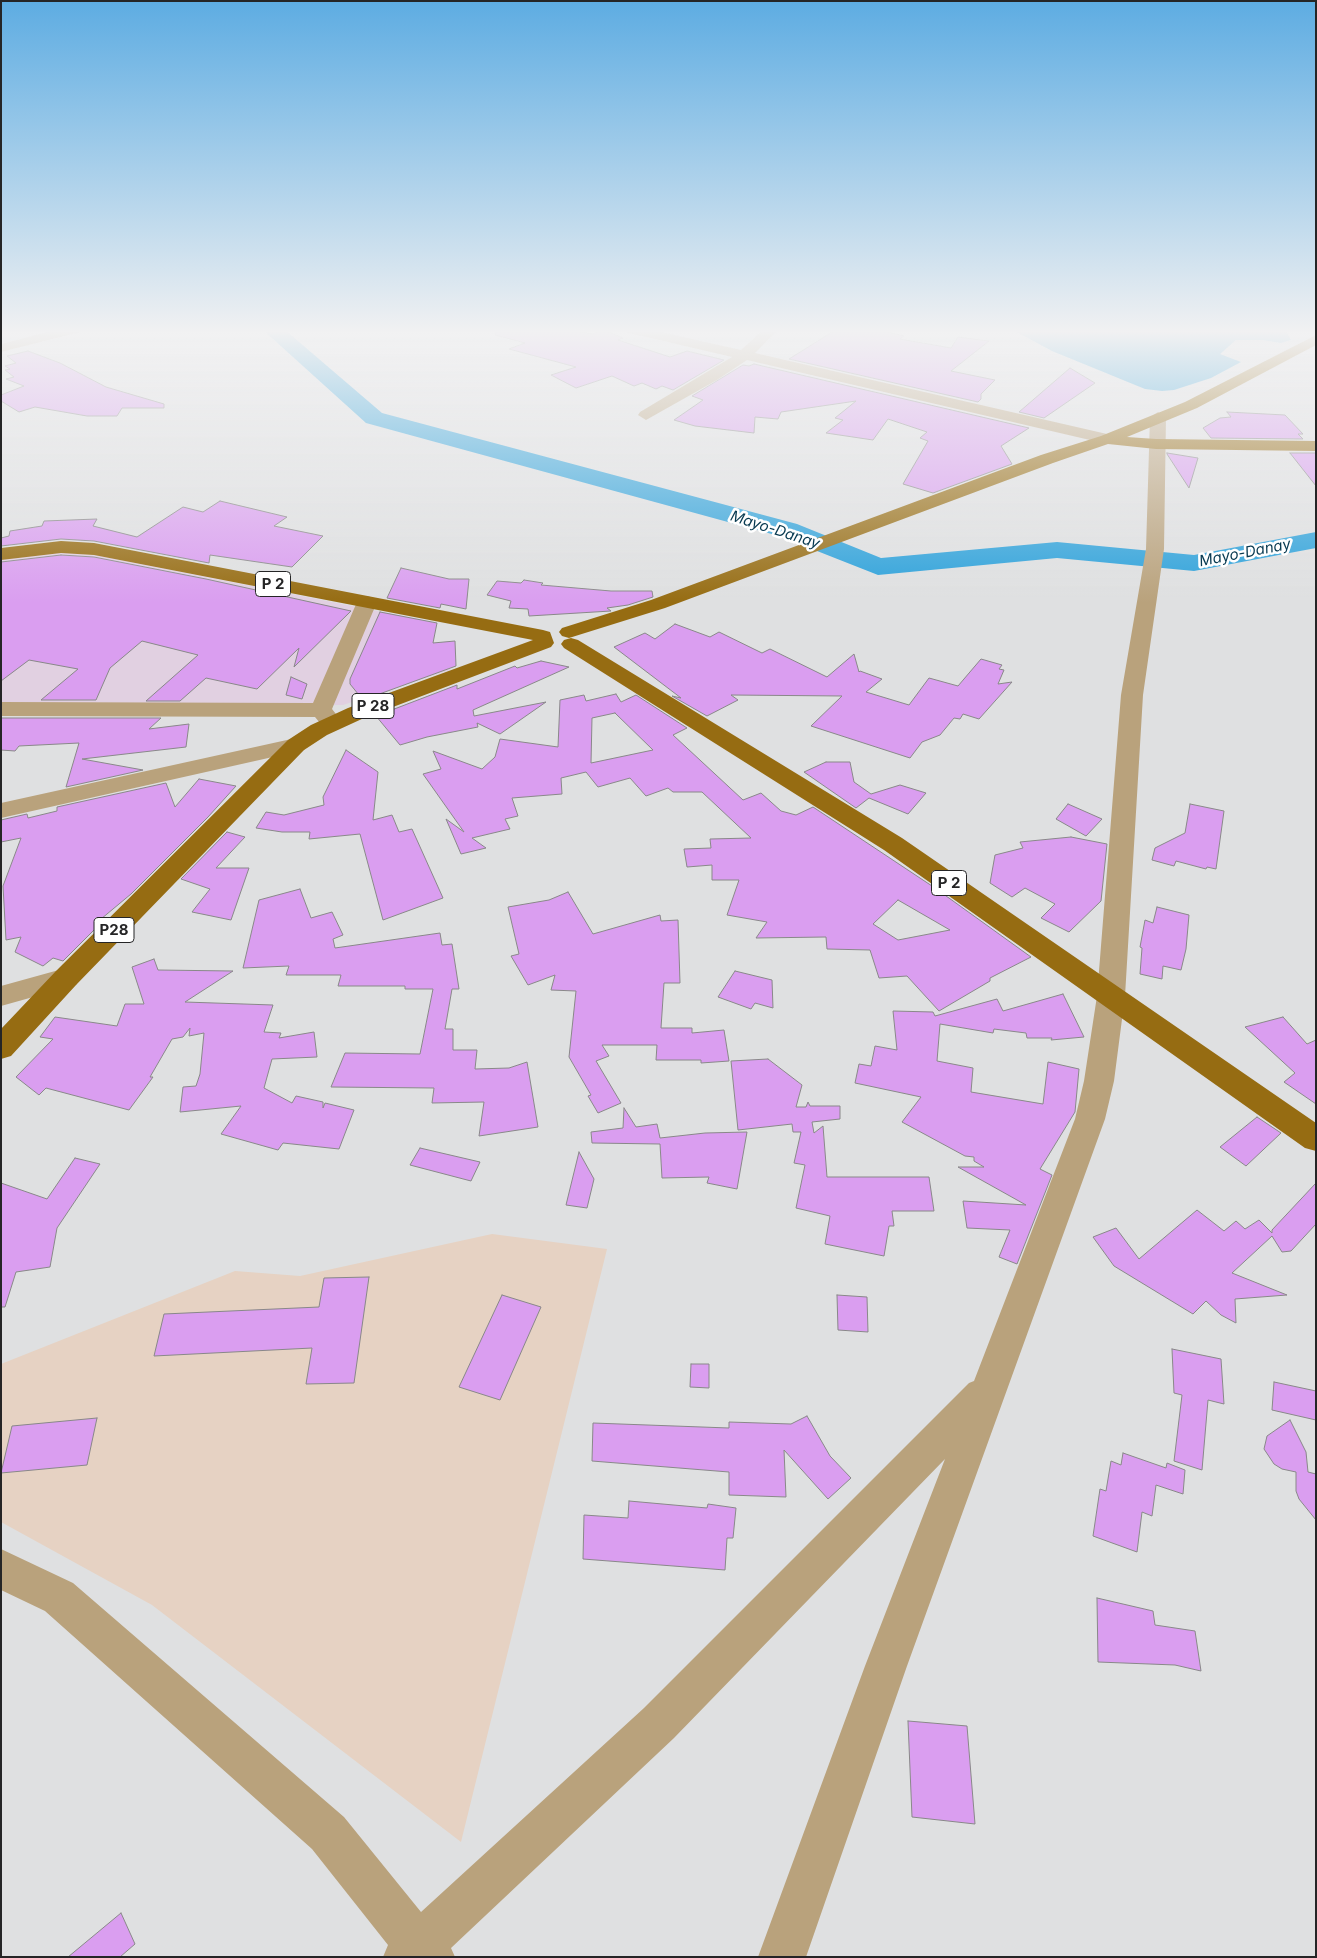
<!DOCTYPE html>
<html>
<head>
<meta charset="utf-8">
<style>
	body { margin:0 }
	#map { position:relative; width:1317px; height:1958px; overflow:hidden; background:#dfe0e1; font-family:Inter,sans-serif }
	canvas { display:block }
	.frame { position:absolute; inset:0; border:2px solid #252526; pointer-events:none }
</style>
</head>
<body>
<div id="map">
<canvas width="1317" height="1958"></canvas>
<div class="frame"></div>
</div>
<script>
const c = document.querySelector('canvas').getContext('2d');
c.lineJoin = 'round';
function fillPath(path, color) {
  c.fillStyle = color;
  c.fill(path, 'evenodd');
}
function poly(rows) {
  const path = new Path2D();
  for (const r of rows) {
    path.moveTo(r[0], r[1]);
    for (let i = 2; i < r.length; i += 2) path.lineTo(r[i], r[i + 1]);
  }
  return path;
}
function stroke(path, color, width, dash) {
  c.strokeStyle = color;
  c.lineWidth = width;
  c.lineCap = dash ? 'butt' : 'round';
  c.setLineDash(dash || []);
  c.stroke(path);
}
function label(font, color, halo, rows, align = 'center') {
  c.font = font + ' Inter,sans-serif';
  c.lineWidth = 5;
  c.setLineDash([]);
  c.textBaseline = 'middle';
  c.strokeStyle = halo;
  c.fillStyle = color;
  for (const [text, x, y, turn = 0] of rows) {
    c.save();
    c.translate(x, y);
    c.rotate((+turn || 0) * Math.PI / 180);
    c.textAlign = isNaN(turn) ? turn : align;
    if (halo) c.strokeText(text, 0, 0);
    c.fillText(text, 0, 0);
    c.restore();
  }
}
fillPath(poly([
	[60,552,101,556,407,617,401,660,434,652,450,670,343,705,1,706,1,557]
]), '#e1d0e1');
fillPath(poly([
	[492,1234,607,1249,461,1842,152,1605,1,1522,1,1364,235,1271,300,1276]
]), '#e6d2c3');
fillPath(poly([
	[1011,329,1282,329,1287,333,1291,340,1281,343,1262,340,1236,340,1220,354,1241,362,1211,378,1174,390,1162,391,1145,389,1052,351]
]), '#2ca1da');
fillPath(poly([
	[262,329,284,329,382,413,797,524,881,558,1057,542,1194,555,1316,532,1316,548,1194,571,1057,558,878,575,779,536,366,423,262,329]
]), '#2ca1da');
const building = poly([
	[496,329,560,329,593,334,602,329,623,338,618,340,670,357,687,351,724,360,673,390,662,386,656,389,642,383,634,386,612,376,576,388,551,375,576,367,509,349,525,343,495,335,496,329],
	[837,329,878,330,904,336,900,339,951,348,958,337,989,341,951,371,995,380,981,394,981,399,978,402,789,359,837,329],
	[28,351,60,363,106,387,164,404,164,408,122,408,117,416,87,416,35,407,19,412,1,401,1,395,24,386,6,379,14,377,5,370,10,369,5,366,16,363,7,356,28,351],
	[754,364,1029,428,1001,446,1012,464,933,493,903,484,928,441,920,438,927,432,888,419,873,440,826,433,843,420,835,418,856,401,781,412,778,419,755,417,754,433,695,426,674,420,703,400,692,396,743,365,749,366,754,364],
	[1070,368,1095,383,1044,418,1019,412,1070,368],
	[1227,412,1285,415,1303,434,1298,434,1303,439,1211,438,1203,428,1220,418,1231,417,1227,412],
	[1167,453,1198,458,1189,488,1167,454,1167,453],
	[1290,453,1316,453,1316,486,1290,453],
	[220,501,287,517,274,526,323,536,292,567,210,555,209,563,94,541,61,539,1,546,1,538,9,536,10,531,42,526,44,521,97,519,93,526,137,537,183,507,203,512,220,501],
	[61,555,94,557,206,579,351,611,294,667,299,648,257,689,206,678,180,701,146,701,198,655,142,641,110,668,96,700,41,700,78,669,29,660,1,681,1,562,61,555],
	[401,568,449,579,469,579,466,609,441,604,440,608,387,598,401,568],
	[524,580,543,583,541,585,611,591,652,591,653,597,628,605,607,608,611,611,529,616,528,609,509,608,511,601,487,595,497,581,521,583,524,580],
	[380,612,437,623,433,643,455,641,456,666,363,700,350,684,350,679,380,612],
	[675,624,710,637,719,632,762,653,770,649,827,677,854,654,859,672,860,671,882,679,866,692,909,705,929,678,958,686,981,659,1002,665,999,669,1004,670,998,684,1012,682,979,719,963,714,960,719,954,718,940,735,922,742,910,758,811,726,842,696,731,695,738,700,707,716,672,696,681,698,614,647,645,633,655,639,675,624],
	[541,661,569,667,473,710,474,716,546,702,500,734,477,723,478,727,427,737,400,745,376,716,457,685,457,689,515,666,517,668,541,661],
	[291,677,307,684,302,699,286,695,291,677],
	[616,694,621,702,636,695,687,728,673,735,743,800,761,793,781,811,796,815,813,807,935,888,1031,957,990,978,990,981,939,1011,907,976,879,978,870,950,827,949,826,937,756,938,767,922,727,915,739,880,712,880,712,865,687,867,684,849,711,848,710,839,751,838,702,792,673,792,668,788,646,796,630,778,598,787,586,772,561,778,562,794,512,798,518,816,505,819,510,829,472,838,486,848,461,854,446,819,464,832,423,774,441,769,433,751,482,769,495,757,500,739,558,747,560,700,584,695,586,701,616,694],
	[615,713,653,750,591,763,592,718,615,713],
	[898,900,950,930,898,940,873,924,898,900],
	[1,718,161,718,149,729,189,724,186,747,82,759,143,770,66,787,79,743,19,746,15,751,1,750,1,718],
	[346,750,378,772,373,820,392,815,399,832,412,829,443,898,383,920,360,834,309,839,310,832,282,832,256,828,266,812,284,815,324,805,323,797,346,750],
	[826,762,850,762,854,782,871,794,900,785,926,793,908,814,869,798,856,808,804,772,826,762],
	[199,779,236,786,208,817,131,894,101,919,104,920,63,961,53,958,43,966,15,952,21,937,6,940,3,886,21,838,1,842,1,820,27,814,28,818,57,811,57,807,166,783,175,807,199,779],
	[1068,804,1102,819,1086,836,1056,819,1068,804],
	[1190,804,1224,811,1216,869,1207,867,1206,869,1176,861,1174,866,1152,860,1155,848,1185,833,1190,804],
	[227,832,245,837,216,868,249,868,231,920,192,912,210,889,181,879,227,832],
	[1071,837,1107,844,1101,901,1069,932,1041,918,1055,904,1025,888,1012,897,990,883,995,855,1023,848,1020,842,1071,837],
	[300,889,311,918,332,912,343,935,333,939,335,948,440,933,442,945,452,944,459,989,452,989,445,1029,453,1029,453,1050,477,1050,475,1069,509,1068,527,1062,538,1127,479,1136,484,1102,432,1103,434,1088,331,1087,345,1053,420,1054,433,989,405,989,405,986,338,986,341,975,286,975,289,966,243,968,259,900,300,889],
	[568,892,593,934,660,915,661,921,678,920,680,983,664,983,661,1028,692,1028,692,1033,724,1030,729,1061,701,1063,701,1060,656,1060,657,1045,602,1045,609,1056,596,1061,621,1103,598,1113,588,1096,591,1095,569,1057,576,991,551,990,555,975,528,985,511,956,519,954,508,907,549,900,568,892],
	[1157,907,1189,915,1186,949,1181,970,1163,966,1162,979,1140,974,1142,948,1140,947,1145,920,1153,923,1157,907],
	[154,959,158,970,233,971,185,1002,273,1005,264,1032,281,1033,279,1038,314,1032,317,1057,272,1059,264,1088,292,1103,296,1096,323,1102,323,1108,325,1103,354,1110,339,1149,283,1143,278,1150,221,1134,241,1106,180,1112,183,1087,196,1086,200,1074,204,1033,189,1036,190,1028,183,1037,172,1039,150,1077,153,1077,129,1110,46,1088,39,1095,16,1077,53,1039,40,1037,55,1017,117,1026,125,1004,144,1004,132,967,154,959],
	[735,971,772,980,773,1008,755,1003,751,1009,718,997,735,971],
	[1063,994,1084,1037,1051,1040,1052,1038,1027,1038,1026,1033,994,1029,993,1033,940,1024,937,1061,973,1068,971,1092,1043,1104,1048,1062,1079,1069,1075,1112,1040,1169,1052,1175,1017,1264,999,1257,1010,1230,967,1228,963,1201,1026,1205,958,1167,984,1167,974,1161,974,1157,965,1156,902,1122,921,1097,855,1083,859,1064,871,1066,875,1046,897,1050,893,1011,933,1012,935,1016,997,999,1003,1011,1063,994],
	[1283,1017,1307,1044,1316,1040,1316,1104,1284,1082,1295,1073,1245,1027,1283,1017],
	[768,1059,802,1085,796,1107,806,1107,808,1102,810,1106,840,1106,840,1119,812,1122,814,1133,823,1126,827,1177,929,1177,934,1211,892,1211,894,1226,889,1226,884,1256,825,1244,830,1216,796,1208,805,1165,794,1163,801,1132,793,1132,792,1124,738,1130,731,1061,768,1059],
	[624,1108,636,1127,657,1124,660,1138,705,1133,747,1132,737,1189,707,1183,709,1177,662,1178,660,1144,592,1143,591,1132,623,1128,624,1108],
	[1257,1117,1281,1133,1246,1166,1220,1147,1257,1117],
	[420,1148,480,1162,471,1181,410,1165,420,1148],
	[579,1152,594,1179,587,1208,566,1205,579,1152],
	[75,1158,100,1164,57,1228,50,1267,16,1272,5,1307,1,1307,1,1183,47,1199,75,1158],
	[1316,1183,1316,1224,1291,1251,1282,1252,1272,1236,1232,1273,1287,1295,1235,1299,1236,1323,1221,1315,1206,1301,1193,1314,1114,1266,1093,1237,1116,1228,1139,1259,1197,1210,1224,1231,1236,1221,1245,1229,1259,1220,1272,1233,1272,1230,1316,1183],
	[369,1277,354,1383,306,1384,312,1348,154,1356,164,1314,319,1307,324,1278,369,1277],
	[502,1295,541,1307,500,1400,459,1387,502,1295],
	[837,1295,867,1297,868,1332,838,1330,837,1295],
	[1172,1349,1221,1359,1224,1404,1208,1400,1202,1470,1174,1461,1182,1395,1174,1393,1172,1349],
	[691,1364,709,1364,709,1388,690,1387,691,1364],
	[1274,1382,1316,1391,1316,1420,1272,1410,1274,1382],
	[807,1416,830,1456,851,1478,828,1499,784,1450,786,1497,729,1495,729,1472,592,1461,593,1423,729,1428,729,1422,791,1424,807,1416],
	[97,1418,87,1465,1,1473,12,1426,97,1418],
	[1290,1420,1306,1452,1308,1472,1316,1474,1316,1520,1299,1499,1296,1491,1296,1472,1282,1469,1274,1464,1264,1449,1267,1436,1290,1420],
	[1123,1453,1166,1468,1167,1463,1185,1470,1183,1494,1156,1485,1152,1516,1142,1512,1137,1552,1093,1536,1100,1489,1106,1491,1111,1461,1121,1465,1123,1453],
	[629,1501,707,1508,708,1504,736,1508,733,1538,727,1538,725,1570,583,1559,584,1515,628,1518,629,1501],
	[1097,1598,1153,1611,1155,1625,1195,1631,1201,1671,1175,1665,1098,1662,1097,1598],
	[908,1721,967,1726,975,1824,912,1817,908,1721],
	[121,1913,135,1944,120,1957,68,1957,121,1913]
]);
fillPath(building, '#da9ef0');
stroke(building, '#898889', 1);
fillPath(poly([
	[59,329,82,329,80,332,1,352,1,344,59,329],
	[623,329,648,329,741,350,764,329,779,329,755,353,1107,434,1115,439,1107,444,747,360,717,380,646,420,638,415,640,412,732,357,625,332,623,329],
	[1158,412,1166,417,1164,549,1143,695,1125,996,1114,1081,1105,1119,907,1666,806,1957,758,1957,865,1666,945,1459,674,1738,451,1948,455,1957,383,1957,388,1945,312,1849,45,1611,1,1590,1,1549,73,1583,344,1817,421,1912,644,1708,969,1383,974,1381,1075,1119,1084,1081,1097,996,1121,695,1146,549,1150,417,1158,412],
	[367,596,374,598,377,602,332,709,343,723,340,728,332,730,324,728,315,717,1,716,1,702,313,703,357,602,360,598,367,596],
	[296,738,304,740,307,745,304,750,1,818,1,803,296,738],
	[66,968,76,971,80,978,76,985,1,1006,1,986,66,968]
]), '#b9a27c');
fillPath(poly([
	[1316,335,1316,345,1197,408,1127,437,1156,439,1316,441,1316,451,1156,449,1108,444,1053,463,665,608,569,638,562,636,559,632,562,628,651,600,1041,455,1101,436,1185,402,1316,335],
	[61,541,94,543,543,630,550,632,554,643,551,647,364,718,327,735,304,750,76,985,11,1056,1,1059,1,1029,56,971,288,740,311,725,348,708,533,640,94,555,61,553,1,560,1,548,61,541],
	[571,638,578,640,902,838,1316,1123,1316,1151,1305,1148,884,850,564,648,561,644,564,640,571,638]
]), '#966c12');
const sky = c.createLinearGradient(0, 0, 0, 603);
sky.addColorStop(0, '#5dace2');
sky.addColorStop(0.55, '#f1f1f2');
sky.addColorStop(1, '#f1f1f200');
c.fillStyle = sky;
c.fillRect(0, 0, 1317, 603);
label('italic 15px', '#073950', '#fff', [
	["Mayo-Danay",775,530,18],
	["Mayo-Danay",1245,553,-11]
]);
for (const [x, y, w] of [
	[273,584,35],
	[373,706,42],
	[949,883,35],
	[114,930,40]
]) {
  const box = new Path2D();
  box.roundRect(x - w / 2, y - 12.5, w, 25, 4);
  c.fillStyle = '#fff';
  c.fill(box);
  stroke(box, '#252526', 1);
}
label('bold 15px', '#252526', null, [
	["P 2",273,584],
	["P 28",373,706],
	["P 2",949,883],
	["P28",114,930]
]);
</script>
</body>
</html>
